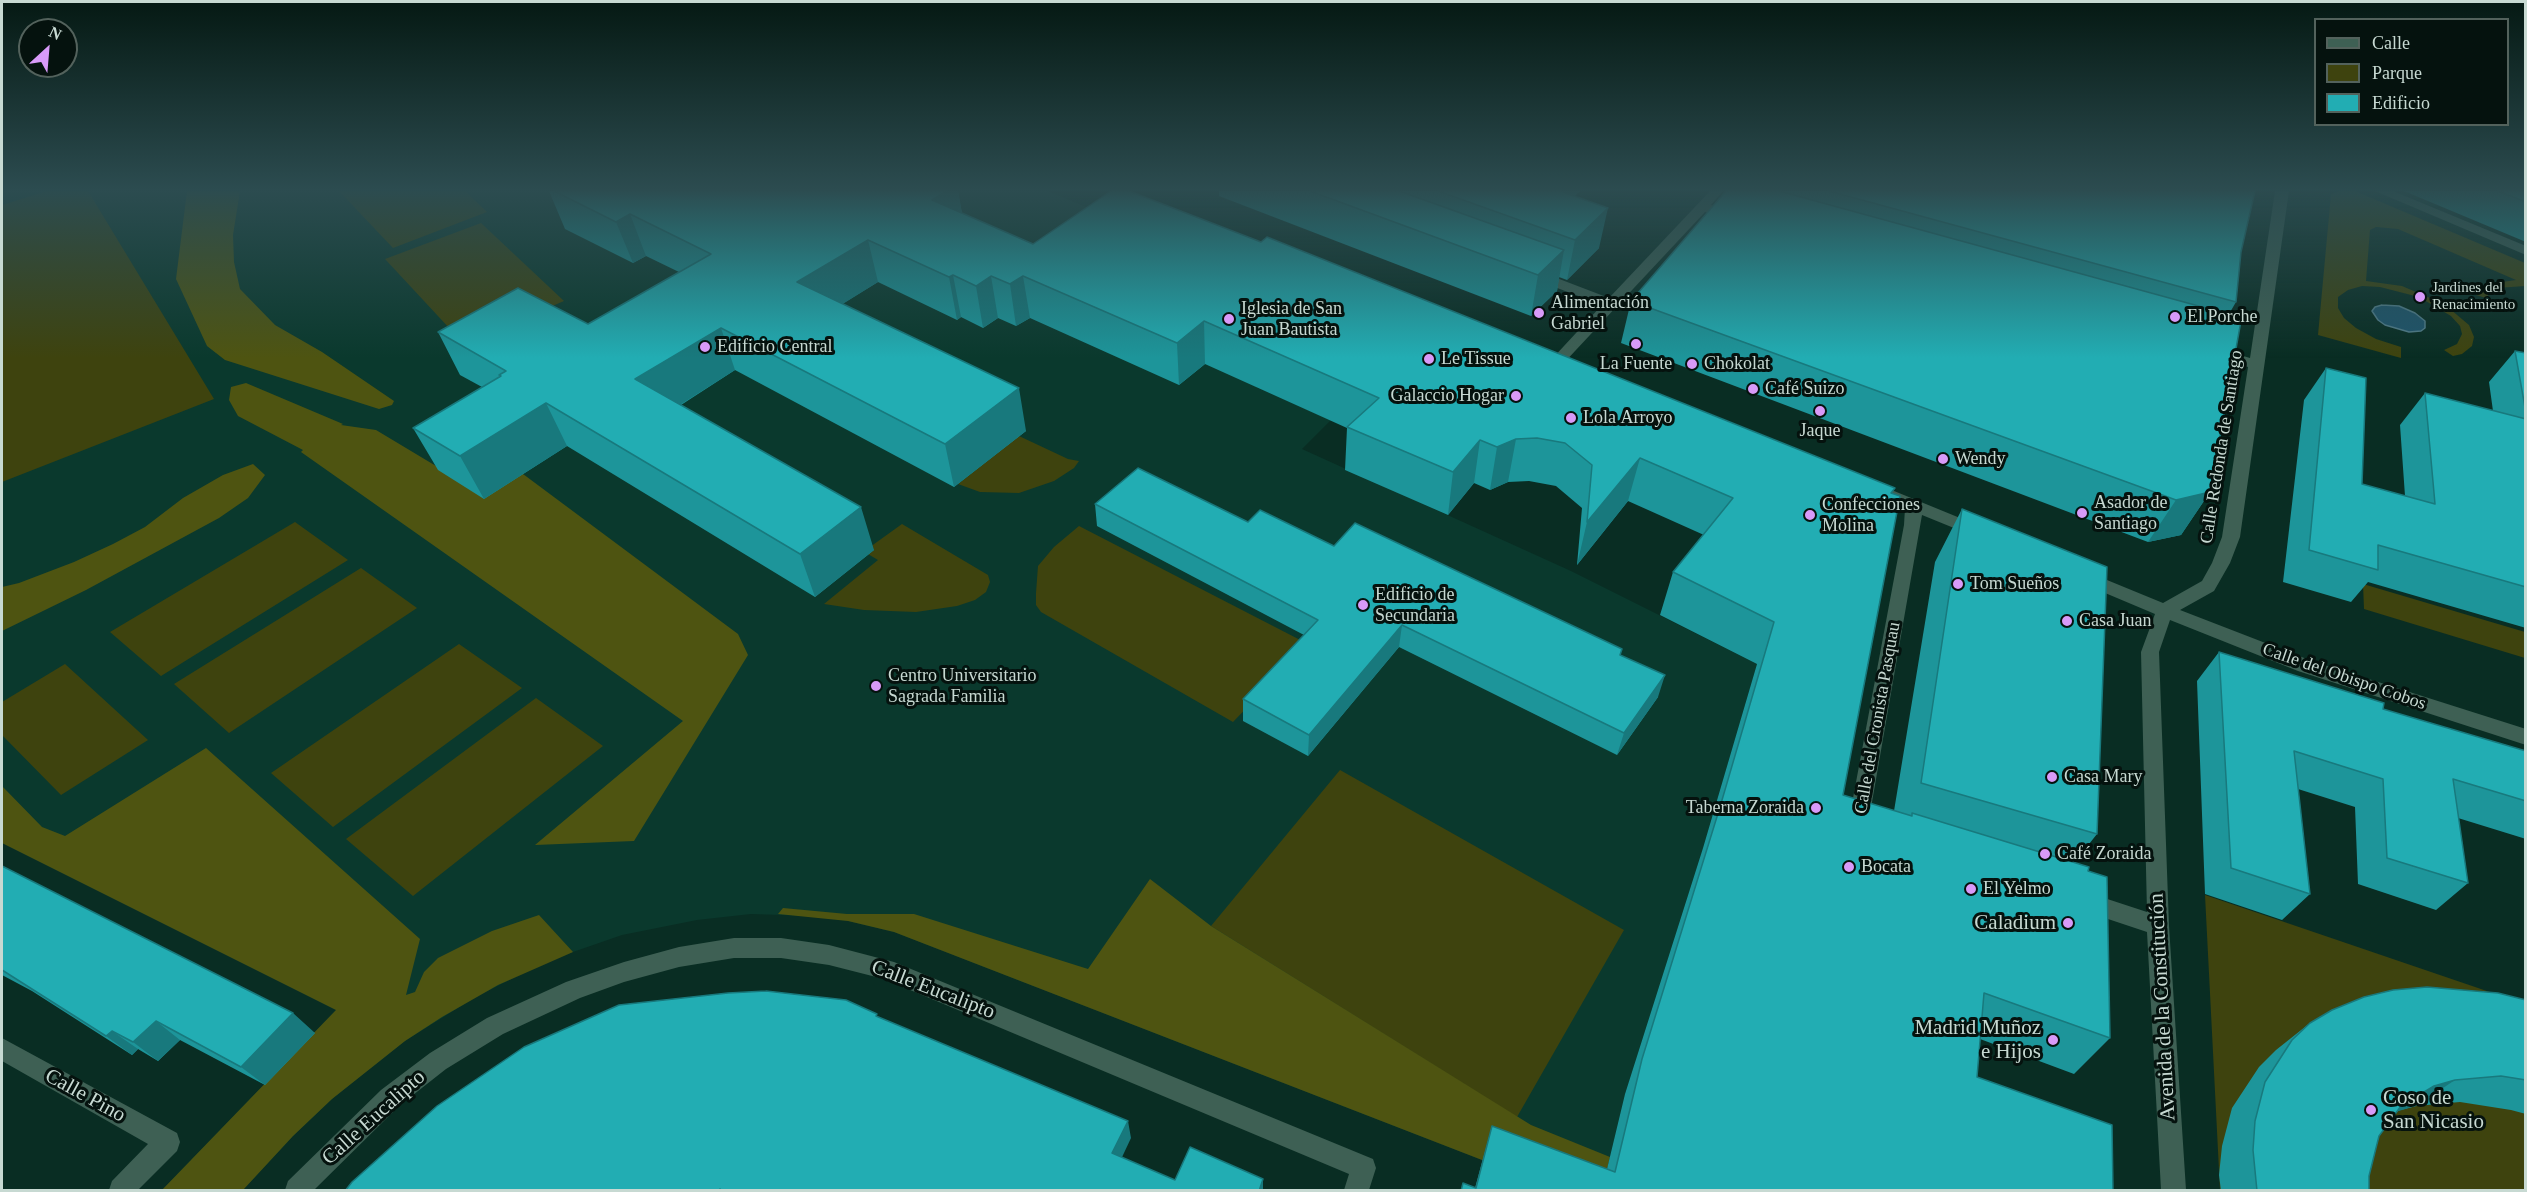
<!DOCTYPE html>
<html>
<head>
<meta charset="utf-8">
<style>
	body { margin:0 }
	#map { position:relative; width:2527px; height:1192px; overflow:hidden; background:#092d23; font-family:Georgia,serif }
	canvas { display:block }
	.frame { position:absolute; inset:0; border:3px solid #c7d9d2; pointer-events:none }
	.legend { position:absolute; left:2314px; top:18px; width:195px; height:108px; box-sizing:border-box; background:#05120e; border:2px solid #53625c; margin:0; padding:8px 10px; list-style:none; font-size:18px; color:#c7d9d2 }
	.legend li { display:flex; align-items:center; gap:12px; height:30px }
	.legend b { width:30px; border:2px solid #53625c }
	.north { position:absolute; left:18px; top:18px; width:60px; height:60px; box-sizing:border-box; background:#05120e; border:2px solid #53625c; border-radius:50%; rotate:26deg; font-size:16px; font-weight:700; line-height:24px; text-align:center; color:#c7d9d2 }
	.north::after { content:''; display:block; margin:auto; width:21px; height:27px; background:#d89af8; clip-path:polygon(50% 0,100% 100%,50% 72%,0 100%) }
</style>
</head>
<body>
<div id="map">
<canvas width="2527" height="1192"></canvas>
<div class="frame"></div>
<ul class="legend">
<li><b style="height:8px;background:#3e6054"></b>Calle</li>
<li><b style="height:16px;background:#3e430e"></b>Parque</li>
<li><b style="height:16px;background:#22adb3"></b>Edificio</li>
</ul>
<div class="north">N</div>
</div>
<script>
const c = document.querySelector('canvas').getContext('2d');
c.lineJoin = 'round';
function fillPath(path, color) {
  c.fillStyle = color;
  c.fill(path, 'evenodd');
}
function poly(rows) {
  const path = new Path2D();
  for (const r of rows) {
    path.moveTo(r[0], r[1]);
    for (let i = 2; i < r.length; i += 2) path.lineTo(r[i], r[i + 1]);
  }
  return path;
}
function stroke(path, color, width, dash) {
  c.strokeStyle = color;
  c.lineWidth = width;
  c.lineCap = dash ? 'butt' : 'round';
  c.setLineDash(dash || []);
  c.stroke(path);
}
function label(font, color, halo, rows, align = 'center') {
  c.font = font + ' Georgia,serif';
  c.lineWidth = 6;
  c.setLineDash([]);
  c.textBaseline = 'middle';
  c.strokeStyle = halo;
  c.fillStyle = color;
  for (const [text, x, y, turn = 0] of rows) {
    c.save();
    c.translate(x, y);
    c.rotate((+turn || 0) * Math.PI / 180);
    c.textAlign = isNaN(turn) ? turn : align;
    if (halo) c.strokeText(text, 0, 0);
    c.fillText(text, 0, 0);
    c.restore();
  }
}
fillPath(poly([
	[2,191,1047,191,1126,223,1235,373,1258,388,1331,420,1302,449,1571,571,1757,664,1703,848,1625,1094,1602,1190,1482,1160,894,932,848,921,812,916,751,914,697,920,622,935,573,952,529,970,474,998,405,1041,332,1099,293,1136,243,1190,162,1190,336,1010,2,843]
]), '#0a392d');
fillPath(poly([
	[47,191,88,191,214,399,2,482,2,205],
	[339,191,465,191,487,212,393,248],
	[2340,191,2355,191,2525,263,2525,286,2497,288,2491,292,2486,298,2476,295,2488,284,2516,280,2398,229,2376,227,2370,230,2366,281,2402,286,2444,304,2469,325,2474,337,2472,346,2462,354,2453,356,2444,350,2457,344,2462,334,2460,326,2451,316,2419,297,2380,287,2362,286,2348,290,2338,297,2338,308,2344,318,2356,328,2376,339,2401,347,2401,358,2318,335,2331,194],
	[481,223,564,301,464,344,385,259],
	[1019,436,1068,459,1079,461,1074,468,1054,481,1019,493,980,492,958,484],
	[295,522,348,560,161,676,110,632],
	[902,524,988,575,990,582,986,592,975,600,957,606,916,612,864,610,824,604,878,560,868,554,874,550,870,547],
	[1079,526,1308,644,1233,722,1041,612,1036,605,1036,593,1038,566,1054,547],
	[361,568,417,608,229,733,174,684],
	[2363,584,2525,632,2525,658,2364,609],
	[459,644,522,688,333,827,271,773],
	[65,664,148,740,61,795,2,735,2,702],
	[536,698,603,746,413,896,346,839],
	[1340,770,1624,930,1517,1117,1211,926],
	[2205,895,2525,1004,2525,1190,2220,1190]
]), '#3e430e');
fillPath(poly([
	[187,191,240,191,233,235,234,262,240,289,275,325,322,352,394,401,392,405,379,409,225,360,207,346,176,279],
	[246,383,343,424,341,425,376,430,441,469,523,474,738,634,748,655,634,841,535,845,683,721,301,452,303,450,238,416,229,400,231,387],
	[253,464,265,475,248,498,219,518,86,590,2,631,2,587,19,583,74,562,113,544,145,527,183,498,223,475],
	[206,748,420,939,406,995,415,992,424,972,438,958,492,931,539,915,573,952,498,985,442,1017,405,1041,332,1099,293,1136,243,1190,162,1190,336,1010,2,843,2,786,42,827,65,836],
	[1150,879,1211,926,1531,1125,1610,1157,1602,1190,1482,1160,894,932,848,921,778,914,783,908,847,914,914,914,1088,969]
]), '#4e5411');
const water = poly([
	[2382,305,2399,306,2415,313,2425,321,2425,328,2421,331,2409,332,2385,325,2378,320,2372,311,2375,307,2382,305]
]);
fillPath(water, '#1f546a');
stroke(water, '#517c89', 1.5);
fillPath(poly([
	[1710,191,1723,191,1711,205,1738,213,1740,216,1738,219,1733,220,1705,212,1561,366,1551,366,1548,363,1551,360,1602,305,1531,278,1529,275,1531,272,1541,272,1609,298,1710,191],
	[2275,191,2289,191,2240,537,2230,563,2214,591,2180,610,2312,661,2526,729,2526,745,2298,671,2170,620,2159,652,2169,926,2186,1190,2161,1190,2147,932,2078,909,2075,902,2078,895,2086,892,2147,912,2141,652,2155,614,2079,582,2076,577,2079,572,2085,571,2163,603,2202,581,2212,563,2222,537,2248,367,2205,354,2202,351,2210,346,2250,358,2275,191],
	[2375,191,2393,191,2526,246,2526,255,2375,191],
	[1877,484,1982,527,1985,531,1982,535,1976,537,1922,515,1868,825,1865,831,1858,834,1851,831,1848,825,1904,525,1905,508,1871,494,1869,490,1871,486,1877,484],
	[734,938,781,938,829,945,894,962,1373,1159,1376,1168,1369,1190,1344,1190,1349,1174,884,979,829,965,781,958,734,958,679,967,624,982,580,998,503,1034,446,1069,399,1106,314,1190,285,1190,288,1181,381,1090,430,1053,487,1018,566,982,624,962,679,947,734,938],
	[2,1038,177,1133,180,1142,177,1151,138,1190,109,1190,112,1181,148,1144,2,1061,2,1038]
]), '#3e6054');
fillPath(poly([
	[549,191,958,191,962,213,1033,244,1893,493,1843,795,1894,811,1935,562,1962,509,2097,834,2074,863,2088,871,2110,1038,2074,1074,1980,1039,1977,1077,2112,1125,1475,1188,1492,1126,1607,1169,1625,1094,1703,848,1757,664,1660,615,1673,572,1704,535,1628,501,1577,565,1582,508,1556,486,1529,481,1508,482,1490,490,1474,483,1448,515,1345,470,1347,428,1205,364,1179,385,1030,318,1016,326,998,318,983,328,961,317,957,320,878,282,842,304,1026,431,954,487,735,370,681,405,874,550,815,597,567,446,484,499,438,470,413,428,482,387,460,375,438,332,588,324,679,272,646,256,633,263,565,229],
	[1219,191,1580,191,1574,196,1599,248,1567,280,1559,277,1557,291,1531,316,1219,196],
	[1726,191,2255,191,2241,252,2236,302,2229,314,2210,492,2181,535,2148,542,1621,343,1631,301],
	[2404,191,2526,191,2526,242],
	[2515,351,2526,353,2526,628,2368,582,2351,602,2283,582,2304,400,2326,368,2362,484,2405,496,2400,425,2425,393,2493,411,2489,382],
	[1095,504,1248,522,1334,546,1620,655,1658,697,1617,755,1399,647,1308,756,1243,721,1243,699,1304,635,1097,526],
	[2219,652,2383,709,2526,751,2526,839,2458,818,2468,883,2436,910,2358,884,2355,807,2298,789,2310,894,2282,920,2205,894,2197,681],
	[2,866,315,1033,265,1085,180,1040,158,1061,138,1049,132,1055,32,991,2,975],
	[2526,1000,2526,1114,2511,1110,2460,1102,2416,1106,2397,1111,2379,1136,2369,1176,2369,1191,2221,1191,2219,1175,2222,1146,2232,1108,2259,1067,2276,1050,2310,1023]
]), '#1d959a');
fillPath(poly([
	[947,191,958,191,964,226,932,200],
	[1549,191,1580,191,1543,227],
	[1608,208,1599,248,1567,280,1575,240],
	[630,214,646,256,633,263,616,222],
	[868,240,878,282,809,325,797,282],
	[1564,250,1557,291,1531,316,1538,275],
	[953,275,961,317,957,320,949,277],
	[991,276,998,318,983,328,976,286],
	[1023,276,1030,318,1016,326,1010,284],
	[1204,321,1205,364,1179,385,1177,343],
	[721,328,735,370,653,422,635,379],
	[1019,388,1026,431,954,487,945,444],
	[546,403,567,446,484,499,460,456],
	[1516,439,1508,482,1490,490,1497,447],
	[1480,440,1474,483,1448,515,1453,472],
	[1640,458,1628,501,1577,565,1587,522],
	[2210,492,2181,535,2148,542,2176,500],
	[861,507,874,550,815,597,800,554],
	[1402,625,1399,647,1308,756,1309,735],
	[1665,675,1658,697,1617,755,1624,733],
	[293,1013,315,1033,265,1085,241,1067],
	[156,1021,180,1040,158,1061,133,1042],
	[112,1031,138,1049,132,1055,106,1036],
	[2455,1080,2416,1106,2395,1112,2401,1106,2434,1086],
	[1128,1121,1131,1138,1116,1170,1112,1153],
	[1263,1179,1263,1191,1259,1191]
]), '#18797d');
const building = poly([
	[554,191,947,191,932,200,1033,244,1111,191,1129,191,1261,242,1267,237,1895,488,1891,493,1900,496,1843,795,1912,816,1912,813,2089,867,2088,871,2107,877,2110,1038,1984,993,1977,1077,2112,1125,2113,1191,1461,1191,1463,1183,1476,1188,1492,1126,1615,1172,1642,1059,1720,807,1774,622,1673,572,1733,498,1640,458,1587,522,1592,465,1565,443,1537,438,1516,439,1497,447,1480,440,1453,472,1347,427,1379,398,1204,321,1177,343,1023,276,1010,284,991,276,976,286,953,275,949,277,868,240,797,282,1019,388,945,444,721,328,635,379,861,507,800,554,546,403,460,456,413,428,501,376,499,375,506,371,438,332,518,288,588,324,711,254,630,214,616,222,554,191],
	[1310,191,1399,191,1564,250,1538,275,1310,191],
	[1438,191,1560,191,1608,208,1575,240,1438,191],
	[1726,191,1779,191,2235,316,2234,319,2241,321,2210,492,2176,500,1631,301,1726,191],
	[1829,191,2255,191,2241,252,2236,302,1829,191],
	[2498,191,2526,191,2526,202,2498,191],
	[2515,351,2526,353,2526,413,2515,351],
	[2326,368,2366,378,2362,484,2435,504,2425,393,2526,419,2526,587,2378,545,2378,570,2309,550,2326,368],
	[1138,468,1248,522,1260,510,1334,546,1355,523,1622,649,1620,655,1665,675,1624,733,1402,625,1309,735,1243,699,1318,620,1095,504,1138,468],
	[1962,509,2107,567,2097,834,1921,783,1962,509],
	[2219,652,2384,703,2383,709,2526,751,2526,801,2453,779,2468,883,2387,858,2383,779,2294,751,2310,894,2231,868,2219,652],
	[2,866,293,1013,241,1067,156,1021,133,1042,112,1031,106,1036,2,970,2,866],
	[2427,987,2498,993,2526,1000,2526,1080,2501,1076,2455,1080,2434,1086,2401,1106,2379,1136,2369,1176,2369,1191,2257,1191,2253,1150,2255,1121,2265,1082,2292,1040,2310,1023,2332,1010,2364,997,2393,990,2427,987],
	[766,991,846,1000,877,1014,876,1016,1128,1121,1112,1153,1175,1180,1190,1147,1263,1179,1259,1191,723,1191,720,1189,719,1191,345,1191,352,1182,437,1106,524,1047,619,1005,728,993,766,991]
]);
fillPath(building, '#22adb3');
stroke(building, '#18797d', 1.5);
const sky = c.createLinearGradient(0, 0, 0, 358);
sky.addColorStop(0, '#051913');
sky.addColorStop(0.53, '#2c4c50');
sky.addColorStop(1, '#2c4c5000');
c.fillStyle = sky;
c.fillRect(0, 0, 2527, 358);
for (const [x, y, r, color] of [
	[2420,297,6,"#d89af8"],
	[1539,313,6,"#d89af8"],
	[2175,317,6,"#d89af8"],
	[1229,319,6,"#d89af8"],
	[1636,344,6,"#d89af8"],
	[705,347,6,"#d89af8"],
	[1429,359,6,"#d89af8"],
	[1692,364,6,"#d89af8"],
	[1753,389,6,"#d89af8"],
	[1516,396,6,"#d89af8"],
	[1820,411,6,"#d89af8"],
	[1571,418,6,"#d89af8"],
	[1943,459,6,"#d89af8"],
	[2082,513,6,"#d89af8"],
	[1810,515,6,"#d89af8"],
	[1958,584,6,"#d89af8"],
	[1363,605,6,"#d89af8"],
	[2067,621,6,"#d89af8"],
	[876,686,6,"#d89af8"],
	[2052,777,6,"#d89af8"],
	[1816,808,6,"#d89af8"],
	[2045,854,6,"#d89af8"],
	[1849,867,6,"#d89af8"],
	[1971,889,6,"#d89af8"],
	[2068,923,6,"#d89af8"],
	[2053,1040,6,"#d89af8"],
	[2371,1110,6,"#d89af8"]
]) {
  const dot = new Path2D();
  dot.arc(x, y, r, 0, 2 * Math.PI);
  c.fillStyle = color;
  c.fill(dot);
  stroke(dot, '#05120e', 2);
}
label('15px', '#c7d9d2', '#05120e', [
	["Jardines del",2432,288],
	["Renacimiento",2432,305]
], 'left');
label('18px', '#c7d9d2', '#05120e', [
	["Alimentación",1551,303],
	["Gabriel",1551,324],
	["Iglesia de San",1241,309],
	["Juan Bautista",1241,330],
	["El Porche",2187,317],
	["Edificio Central",717,347],
	["Le Tissue",1441,359],
	["La Fuente",1636,364,"center"],
	["Chokolat",1704,364],
	["Café Suizo",1765,389],
	["Galaccio Hogar",1504,396,"right"],
	["Lola Arroyo",1583,418],
	["Jaque",1820,431,"center"],
	["Wendy",1955,459],
	["Asador de",2094,503],
	["Santiago",2094,524],
	["Confecciones",1822,505],
	["Molina",1822,526],
	["Tom Sueños",1970,584],
	["Edificio de",1375,595],
	["Secundaria",1375,616],
	["Casa Juan",2079,621],
	["Centro Universitario",888,676],
	["Sagrada Familia",888,697],
	["Casa Mary",2064,777],
	["Taberna Zoraida",1804,808,"right"],
	["Café Zoraida",2057,854],
	["Bocata",1861,867],
	["El Yelmo",1983,889]
], 'left');
label('18px', '#c7d9d2', '#05120e', [
	["Calle Redonda de Santiago",2222,447,-81],
	["Calle del Obispo Cobos",2344,677,19],
	["Calle del Cronista Pasquau",1878,718,-80]
]);
label('21px', '#c7d9d2', '#05120e', [
	["Caladium",2056,923],
	["Madrid Muñoz",2041,1028],
	["e Hijos",2041,1052],
	["Coso de",2383,1098,"left"],
	["San Nicasio",2383,1122,"left"]
], 'right');
label('21px', '#c7d9d2', '#05120e', [
	["Calle Eucalipto",933,990,21],
	["Avenida de la Constitución",2163,1007,-93],
	["Calle Pino",85,1096,29],
	["Calle Eucalipto",374,1118,-42]
]);
</script>
</body>
</html>
